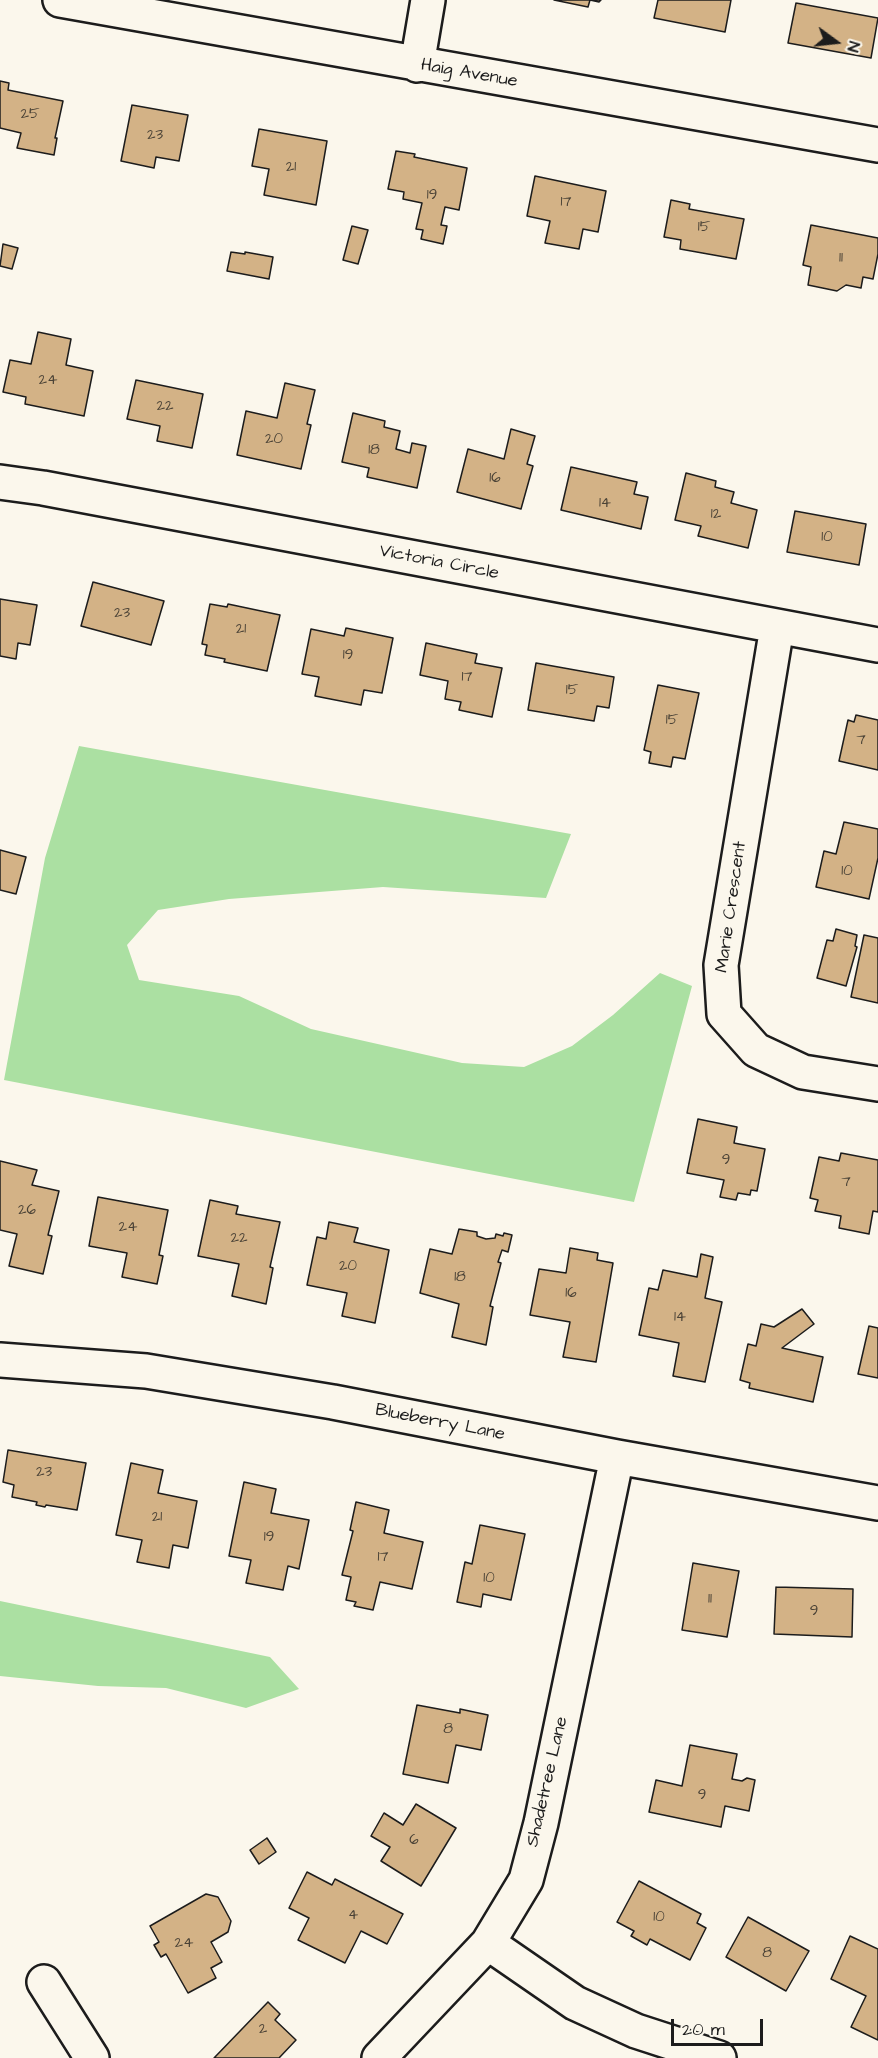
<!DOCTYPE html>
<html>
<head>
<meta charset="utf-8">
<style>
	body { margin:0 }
	#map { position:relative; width:878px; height:2058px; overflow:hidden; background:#fbf7ec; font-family:"Architects Daughter",sans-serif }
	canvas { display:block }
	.north { position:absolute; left:806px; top:12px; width:60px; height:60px; -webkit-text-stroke:4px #fbf7ec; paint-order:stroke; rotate:105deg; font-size:16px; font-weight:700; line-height:24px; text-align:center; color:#1c1c1c }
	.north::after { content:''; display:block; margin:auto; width:21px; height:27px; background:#1c1c1c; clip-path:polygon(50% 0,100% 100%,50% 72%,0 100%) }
	.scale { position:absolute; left:671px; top:2019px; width:92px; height:27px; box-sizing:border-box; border:3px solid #1c1c1c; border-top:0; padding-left:8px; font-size:18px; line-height:21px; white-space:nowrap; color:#1c1c1c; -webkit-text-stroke:4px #fbf7ec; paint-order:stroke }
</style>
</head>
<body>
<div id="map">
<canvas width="878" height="2058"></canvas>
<div class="north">N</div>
<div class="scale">20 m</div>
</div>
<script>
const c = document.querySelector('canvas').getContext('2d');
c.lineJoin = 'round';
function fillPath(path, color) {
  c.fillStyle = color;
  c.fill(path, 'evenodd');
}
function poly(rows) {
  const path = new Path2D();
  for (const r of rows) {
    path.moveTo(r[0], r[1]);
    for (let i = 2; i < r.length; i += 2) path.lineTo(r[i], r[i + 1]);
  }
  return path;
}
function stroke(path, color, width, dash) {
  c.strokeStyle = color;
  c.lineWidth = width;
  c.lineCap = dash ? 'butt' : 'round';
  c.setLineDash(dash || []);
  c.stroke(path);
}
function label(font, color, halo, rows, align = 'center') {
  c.font = font + ' "Architects Daughter",sans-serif';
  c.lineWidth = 5;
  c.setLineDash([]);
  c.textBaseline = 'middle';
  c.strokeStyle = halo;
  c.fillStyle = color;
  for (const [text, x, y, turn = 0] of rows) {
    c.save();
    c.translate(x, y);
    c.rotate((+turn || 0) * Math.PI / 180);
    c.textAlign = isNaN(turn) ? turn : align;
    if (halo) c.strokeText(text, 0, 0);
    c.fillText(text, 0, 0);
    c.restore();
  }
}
fillPath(poly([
	[79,746,571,834,546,898,383,887,229,899,158,910,127,945,139,980,239,996,311,1029,462,1063,524,1067,572,1046,613,1015,660,973,692,986,634,1202,4,1080,45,858],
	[0,1601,270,1657,299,1689,246,1708,166,1688,98,1686,0,1676]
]), '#abe0a2');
const building = poly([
	[554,0,601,0,599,2,590,0,588,7,554,0],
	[658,0,731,0,725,32,654,18,658,0],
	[796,3,878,18,871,58,788,43,796,3],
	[0,81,9,83,8,90,63,101,55,138,57,138,54,155,17,148,21,133,0,128,0,81],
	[132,105,188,115,179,161,156,157,154,168,121,161,132,105],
	[259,129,327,141,316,205,264,195,269,169,252,166,259,129],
	[396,151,415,154,414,157,467,168,459,210,445,207,441,225,447,226,443,244,421,239,423,230,416,229,422,203,403,199,404,192,388,189,396,151],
	[535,176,606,191,598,232,583,229,579,249,545,243,550,221,527,216,535,176],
	[671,200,690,204,689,209,744,219,736,259,680,249,681,240,664,237,671,200],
	[811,225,878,238,878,254,873,279,863,277,861,288,846,285,837,291,808,285,811,267,803,265,811,225],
	[352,226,368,230,358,264,343,260,352,226],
	[3,244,18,248,12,269,0,266,3,244],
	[231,252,245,254,245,252,273,257,269,279,227,271,231,252],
	[38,332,71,339,66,365,93,371,84,416,25,404,26,397,3,392,10,360,31,364,38,332],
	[136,380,203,394,192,448,157,441,160,426,127,419,136,380],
	[285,383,315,390,307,424,311,425,301,469,237,455,246,411,277,418,285,383],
	[353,413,385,421,384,427,400,431,396,449,410,453,412,443,426,446,417,488,367,477,369,468,342,462,353,413],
	[511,429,535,436,527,464,533,466,521,509,457,492,468,449,504,459,511,429],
	[571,467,637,482,634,494,648,497,641,529,561,510,571,467],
	[686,473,716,481,715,487,734,492,731,503,757,510,748,548,698,536,701,526,675,520,686,473],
	[795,511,866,524,859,565,787,552,795,511],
	[93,582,164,601,151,645,81,626,93,582],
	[0,599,37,605,30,645,18,643,16,659,0,656,0,599],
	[210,604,227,607,228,604,280,615,267,671,224,662,225,659,205,655,207,645,202,644,210,604],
	[346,628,393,638,382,693,364,690,361,705,315,696,319,677,302,674,311,629,344,636,346,628],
	[426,643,477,654,475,663,502,668,492,717,459,710,461,702,445,699,448,681,420,675,426,643],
	[536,663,614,677,609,708,597,706,594,721,528,710,536,663],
	[658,685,699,693,685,759,673,757,671,767,649,763,651,752,644,750,658,685],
	[856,715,878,720,878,770,839,761,848,720,854,722,856,715],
	[844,822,878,829,878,858,869,899,816,887,824,851,836,854,844,822],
	[0,850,26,857,16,894,0,890,0,850],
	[836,929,857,935,855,946,857,947,846,986,817,978,827,940,833,941,836,929],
	[864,935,878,938,878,1003,851,997,864,935],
	[698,1119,737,1127,734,1143,765,1149,757,1191,751,1190,750,1195,738,1193,736,1200,720,1197,724,1180,687,1173,698,1119],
	[841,1153,878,1160,878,1212,873,1211,869,1234,839,1228,841,1216,815,1211,818,1200,810,1198,819,1157,839,1161,841,1153],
	[0,1161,37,1170,32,1185,59,1191,48,1235,52,1236,43,1274,9,1266,17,1234,0,1230,0,1161],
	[98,1197,168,1210,159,1255,163,1256,157,1284,122,1277,127,1253,89,1246,98,1197],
	[210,1200,238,1206,236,1214,280,1222,270,1267,273,1268,266,1304,232,1296,239,1264,198,1256,210,1200],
	[329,1222,358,1228,354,1242,389,1250,375,1323,342,1316,347,1293,307,1285,317,1237,326,1239,329,1222],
	[459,1229,477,1232,477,1236,486,1239,495,1238,496,1234,503,1236,504,1233,512,1235,508,1252,502,1250,498,1262,501,1263,490,1306,493,1307,486,1345,452,1337,459,1304,420,1293,430,1249,452,1254,459,1229],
	[570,1248,598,1253,597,1260,613,1263,596,1362,563,1357,570,1322,530,1315,539,1269,566,1273,570,1248],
	[701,1254,713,1257,705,1298,722,1302,705,1382,673,1376,679,1343,639,1335,649,1288,658,1290,663,1270,697,1277,701,1254],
	[802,1309,814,1324,782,1348,823,1357,813,1402,749,1388,750,1383,740,1380,748,1344,756,1346,761,1324,774,1327,802,1309],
	[869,1326,878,1328,878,1378,858,1374,869,1326],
	[8,1450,86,1463,77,1510,46,1505,45,1507,36,1505,37,1502,12,1497,14,1485,3,1482,8,1450],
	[131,1463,163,1470,158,1493,197,1501,188,1548,173,1545,169,1568,137,1562,142,1540,116,1535,131,1463],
	[244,1482,276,1489,271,1513,309,1520,299,1569,288,1566,283,1590,246,1583,251,1560,229,1556,244,1482],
	[356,1502,389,1510,384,1533,423,1542,412,1589,380,1582,373,1610,354,1606,356,1602,346,1600,351,1577,342,1575,353,1531,350,1530,356,1502],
	[480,1525,525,1534,511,1600,483,1594,481,1607,457,1602,465,1562,472,1564,480,1525],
	[693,1563,739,1571,727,1637,682,1630,693,1563],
	[776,1587,853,1589,852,1637,774,1634,776,1587],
	[417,1705,460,1713,460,1709,488,1715,481,1750,456,1745,448,1783,403,1774,417,1705],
	[690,1745,737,1754,732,1779,742,1781,747,1778,755,1780,749,1811,725,1806,721,1827,649,1812,656,1780,682,1786,690,1745],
	[416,1804,456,1828,421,1886,381,1861,390,1847,371,1836,384,1813,403,1825,416,1804],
	[267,1838,276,1852,259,1864,250,1850,267,1838],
	[307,1872,332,1885,335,1879,403,1914,387,1944,361,1931,345,1963,298,1940,309,1918,289,1908,307,1872],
	[639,1881,701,1914,697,1923,706,1928,690,1960,650,1939,647,1945,631,1936,634,1931,617,1922,639,1881],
	[206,1894,218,1897,231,1921,228,1932,211,1942,222,1962,211,1968,216,1978,188,1993,166,1954,161,1957,154,1945,159,1942,150,1926,206,1894],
	[748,1917,809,1951,786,1991,726,1957,748,1917],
	[850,1936,878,1949,878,2040,851,2027,866,1996,831,1979,850,1936],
	[268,2002,280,2014,275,2020,296,2040,279,2058,214,2058,268,2002]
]);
fillPath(building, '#d3b286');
stroke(building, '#1c1c1c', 1.5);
const minor = poly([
	[60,0,878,145],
	[417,65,428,0],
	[0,482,43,488,878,645],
	[777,627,721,965,724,1014,756,1050,803,1072,878,1084],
	[0,1360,146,1371,333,1402,617,1457,878,1503],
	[488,1943,575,2003,636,2031,719,2058],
	[44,1982,92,2058],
	[379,2058,488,1943,526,1880,541,1823,617,1457]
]);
stroke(minor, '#1c1c1c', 38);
stroke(minor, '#fbf7ec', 33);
label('15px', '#4a4236', null, [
	["25",30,115],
	["23",155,136],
	["21",291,168],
	["19",432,196],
	["17",566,203],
	["15",704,228],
	["11",841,259],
	["24",48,381],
	["22",165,407],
	["20",274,440],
	["18",374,451],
	["16",495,479],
	["14",605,504],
	["12",716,515],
	["10",827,538],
	["23",122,614],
	["21",241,630],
	["19",348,656],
	["17",467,678],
	["15",572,691],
	["15",672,721],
	["7",861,741],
	["10",847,872],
	["9",726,1161],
	["7",846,1183],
	["26",27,1211],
	["24",128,1228],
	["22",239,1239],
	["20",348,1267],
	["18",460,1278],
	["16",571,1294],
	["14",680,1318],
	["23",44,1473],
	["21",157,1518],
	["19",269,1538],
	["17",383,1558],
	["10",489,1579],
	["11",710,1600],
	["9",814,1612],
	["8",448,1730],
	["9",702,1796],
	["6",414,1841],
	["4",353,1916],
	["10",659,1918],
	["24",184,1944],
	["8",767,1954],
	["2",263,2030]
]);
label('18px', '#1c1c1c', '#fbf7ec', [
	["Haig Avenue",469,74,10],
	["Victoria Circle",439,563,11],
	["Marie Crescent",732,907,-82],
	["Blueberry Lane",440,1423,11],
	["Shadetree Lane",548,1782,-77]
]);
</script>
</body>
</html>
